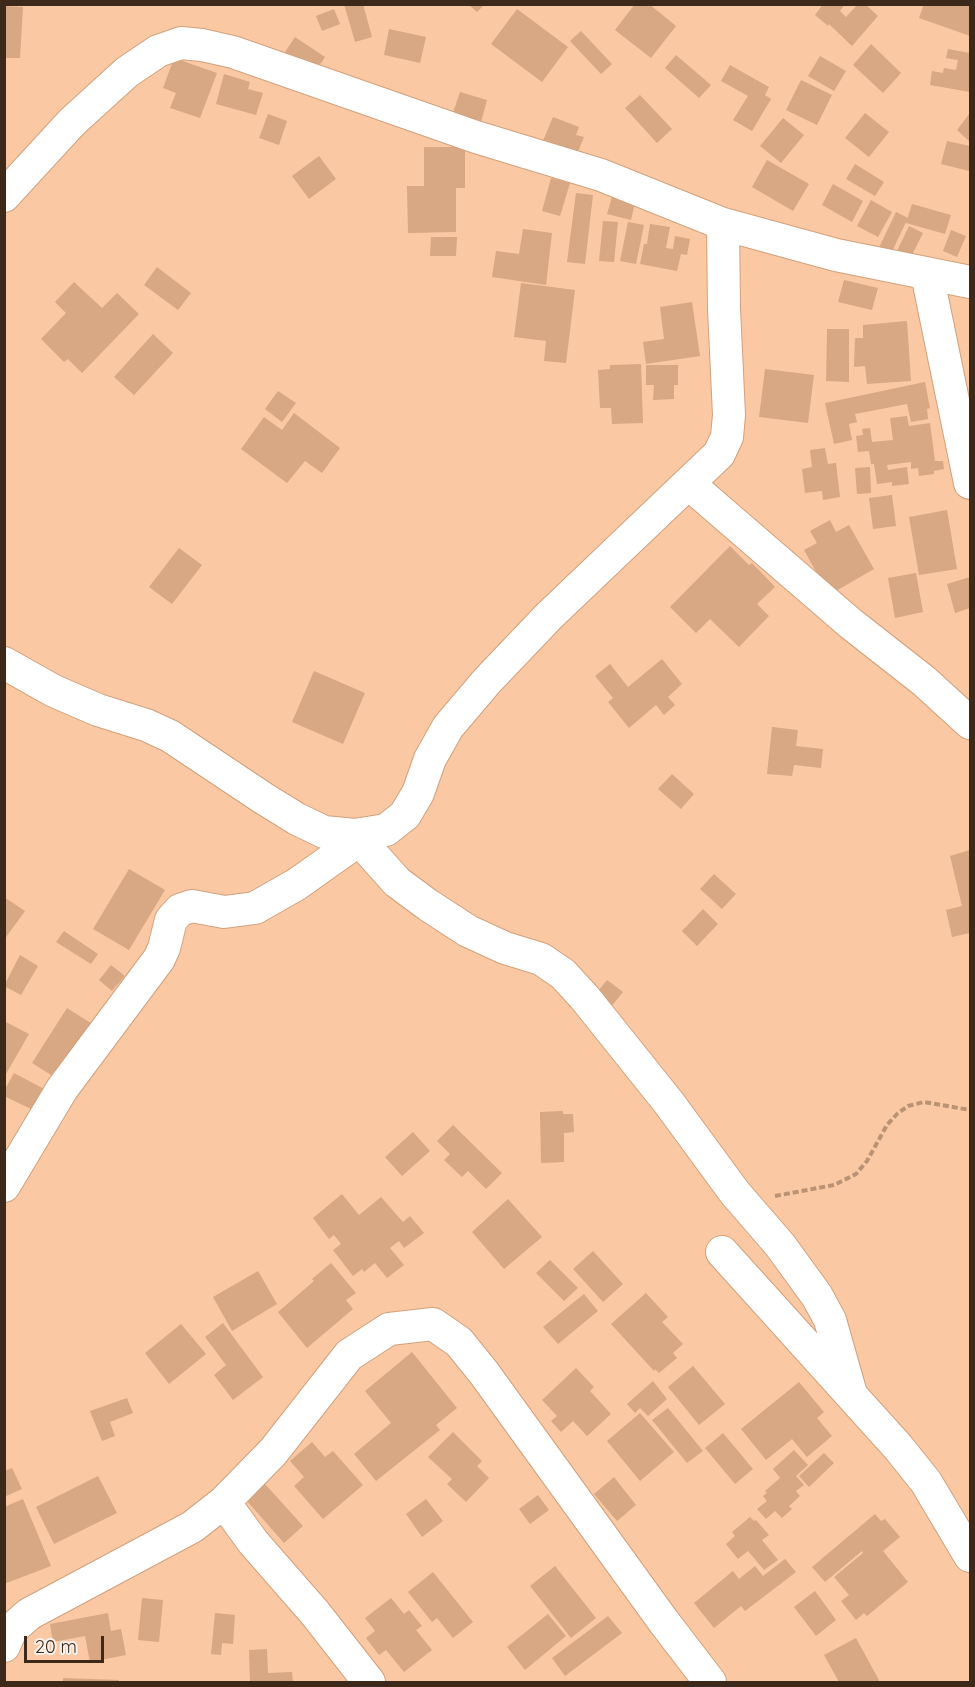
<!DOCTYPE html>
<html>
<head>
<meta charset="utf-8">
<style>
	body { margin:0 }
	#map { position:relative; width:975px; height:1687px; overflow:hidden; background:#fac8a2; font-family:Quicksand,sans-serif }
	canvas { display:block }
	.frame { position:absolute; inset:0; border:6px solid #3c291a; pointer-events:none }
	.scale { position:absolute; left:24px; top:1636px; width:80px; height:27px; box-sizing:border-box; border:3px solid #3c291a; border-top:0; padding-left:8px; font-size:18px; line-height:21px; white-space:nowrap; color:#3c291a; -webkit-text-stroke:4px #fdf2eb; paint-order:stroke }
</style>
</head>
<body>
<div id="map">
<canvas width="975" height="1687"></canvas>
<div class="frame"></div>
<div class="scale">20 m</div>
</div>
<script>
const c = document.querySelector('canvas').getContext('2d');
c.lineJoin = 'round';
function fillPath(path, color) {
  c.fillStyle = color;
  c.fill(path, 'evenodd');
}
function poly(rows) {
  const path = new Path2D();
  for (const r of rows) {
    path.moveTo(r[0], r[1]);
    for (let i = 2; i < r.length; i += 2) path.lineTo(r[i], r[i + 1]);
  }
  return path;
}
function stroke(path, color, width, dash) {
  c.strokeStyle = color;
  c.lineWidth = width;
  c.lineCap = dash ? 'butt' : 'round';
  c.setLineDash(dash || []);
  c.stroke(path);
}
fillPath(poly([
	[344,4,363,4,372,37,355,42],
	[635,4,649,4,676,26,651,58,615,30],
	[823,4,845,4,840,11,846,17,858,4,865,4,878,16,852,46,829,24,828,26,815,15],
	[924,4,970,4,970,36,919,18],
	[469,5,484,5,477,12],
	[4,6,23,7,20,58,4,58],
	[334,9,340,24,322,31,316,16],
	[517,9,568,47,542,82,491,44],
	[389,29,426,37,420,63,384,55],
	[581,31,612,64,601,74,570,41],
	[295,37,325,57,315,72,285,52],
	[871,44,901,73,883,93,853,65],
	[948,49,970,53,970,92,930,85,932,71,943,73,944,68,956,70,958,60,946,58],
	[676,55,711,85,699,98,665,68],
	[820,56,846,71,834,91,808,76],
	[174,58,217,73,200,118,170,108,176,93,163,88],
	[730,65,769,87,765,95,771,99,752,131,733,120,748,96,721,81],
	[224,74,250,82,248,89,263,93,256,115,216,104],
	[801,80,832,95,817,125,786,110],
	[460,92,487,100,481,122,453,113],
	[640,95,672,129,657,143,625,108],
	[865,113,889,132,869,157,845,138],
	[970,113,970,140,969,141,957,130],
	[268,114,287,121,279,145,259,138],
	[553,117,579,127,576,135,584,137,576,157,542,143],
	[783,118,804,135,781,163,760,146],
	[947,141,970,146,969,171,941,164],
	[424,147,465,147,465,188,456,188,456,232,408,233,407,186,424,186],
	[319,156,336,179,309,199,292,176],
	[767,160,809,184,793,211,752,187],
	[855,164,884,182,875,196,846,179],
	[551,178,570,183,560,216,542,211],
	[833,184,863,201,852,222,822,205],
	[576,193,593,195,585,264,567,262],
	[612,197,635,203,631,220,607,214],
	[871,200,892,212,878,237,857,226],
	[912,204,951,215,945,234,906,223],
	[896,212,908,218,886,264,874,258],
	[603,221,618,222,614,262,599,261],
	[628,222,644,225,636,264,620,261],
	[650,224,670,227,666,248,673,249,675,236,690,239,687,255,681,254,677,271,640,264,644,244,647,244],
	[909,226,923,233,910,259,896,253],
	[523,229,552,233,546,285,492,277,496,251,519,254],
	[951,230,966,236,957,257,943,251],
	[431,237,457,237,456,256,430,256],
	[157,267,191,293,178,310,144,285],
	[844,280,878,288,872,310,838,302],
	[74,282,102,308,117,293,139,314,82,373,68,359,64,362,41,339,66,313,55,302],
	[521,283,575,290,566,363,544,361,546,341,514,337],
	[692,302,700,356,646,364,643,342,664,339,660,307],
	[907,321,911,381,867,384,865,366,854,367,855,338,863,338,863,325],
	[827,329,849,329,849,382,826,381],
	[153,334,173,353,134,395,114,377],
	[641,364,643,423,612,424,611,408,600,408,598,370,610,369,610,365],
	[646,365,678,365,678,385,674,385,674,399,653,400,654,385,646,385],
	[765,369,814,375,808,423,759,417],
	[925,382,930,408,927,409,928,419,911,422,907,404,855,414,857,422,849,424,852,440,834,444,825,403],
	[278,391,296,403,282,422,265,409],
	[294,413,340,448,322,473,305,461,287,483,241,449,264,417,282,430],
	[907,416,909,426,930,423,935,461,943,461,944,469,934,471,934,474,919,476,918,468,911,469,911,462,887,465,888,470,907,467,909,484,892,486,892,482,877,484,874,464,871,464,869,451,858,452,856,436,863,435,862,429,870,428,872,442,893,440,890,418],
	[825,448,828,464,836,463,840,497,823,500,822,491,805,493,802,469,812,467,810,450],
	[870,467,871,493,857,494,855,468],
	[892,495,896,526,873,529,869,498],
	[947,510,957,569,919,575,909,517],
	[830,520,836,532,849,525,874,569,829,595,804,550,817,543,810,531],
	[730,546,749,565,752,563,775,587,757,604,769,616,739,647,710,619,696,633,670,607],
	[179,548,202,565,172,604,149,587],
	[916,573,923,612,895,618,888,578],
	[970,577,970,608,955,613,947,584],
	[662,659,682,684,668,697,675,705,664,715,656,705,629,728,608,702,613,698,595,676,610,664,628,687],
	[314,671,365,693,343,744,292,722],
	[772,727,798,730,796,746,823,749,821,768,794,765,792,776,767,774],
	[672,774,694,794,681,809,658,789],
	[970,850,970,933,952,937,946,910,962,906,950,856],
	[129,869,165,890,129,950,93,929],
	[714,874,736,894,722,909,700,889],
	[4,897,25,911,4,940],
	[703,909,718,924,697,946,682,931],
	[64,931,98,954,91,964,56,942],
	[20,955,38,966,21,995,4,986],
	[111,965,125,976,112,991,99,980],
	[607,980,623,992,606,1013,590,1001],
	[67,1008,94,1025,59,1080,32,1063],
	[4,1021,29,1034,6,1074,4,1073],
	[14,1073,46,1090,35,1111,4,1096,4,1091],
	[563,1111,563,1114,573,1114,574,1132,564,1133,564,1162,541,1163,540,1112],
	[453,1125,502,1173,486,1189,468,1171,462,1177,444,1160,450,1154,437,1141],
	[413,1132,430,1151,402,1176,385,1157],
	[342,1194,359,1215,381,1197,403,1222,410,1216,424,1233,404,1248,399,1241,390,1248,404,1265,387,1278,375,1263,364,1272,362,1269,353,1276,333,1250,341,1244,334,1235,329,1239,313,1218],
	[508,1199,542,1237,504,1269,472,1232],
	[593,1251,623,1284,603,1302,573,1269],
	[550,1260,578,1288,564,1301,536,1273],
	[331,1263,356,1293,346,1300,353,1309,307,1348,278,1312,314,1281,312,1279],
	[258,1271,277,1304,232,1331,213,1297],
	[646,1293,668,1317,662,1322,683,1344,673,1353,677,1358,659,1373,655,1369,654,1371,611,1324],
	[584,1294,598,1311,558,1344,543,1327],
	[223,1323,263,1377,233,1400,214,1375,226,1365,205,1337],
	[181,1324,206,1354,169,1384,145,1353],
	[412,1352,457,1408,436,1425,440,1430,376,1481,354,1454,391,1423,365,1391],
	[693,1366,725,1404,699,1425,668,1387],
	[576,1368,594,1387,590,1391,611,1414,587,1436,573,1421,561,1432,551,1421,557,1416,542,1400],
	[653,1381,667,1399,648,1416,640,1408,635,1413,627,1404],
	[799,1382,824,1412,817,1418,832,1436,807,1457,792,1439,766,1460,741,1429],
	[127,1398,133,1413,110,1422,115,1436,102,1441,90,1411],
	[668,1408,703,1451,687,1463,652,1420],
	[640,1413,674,1452,640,1481,607,1441],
	[453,1432,482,1461,477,1466,489,1478,466,1502,447,1484,452,1479,428,1457],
	[723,1433,753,1469,735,1484,705,1448],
	[312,1442,325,1457,333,1451,363,1485,323,1519,294,1486,304,1477,290,1461],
	[794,1450,808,1465,796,1476,804,1485,796,1491,800,1496,789,1506,792,1509,782,1518,775,1511,766,1519,757,1509,767,1501,763,1496,767,1493,765,1491,780,1478,773,1469],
	[824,1453,834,1463,809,1487,799,1476],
	[12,1468,22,1489,4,1497,4,1471],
	[98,1476,117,1513,54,1544,36,1507],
	[614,1477,636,1505,617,1521,594,1494],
	[265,1484,303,1526,284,1543,247,1501],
	[538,1495,549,1510,530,1524,519,1509],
	[23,1499,51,1566,4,1584,4,1507],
	[426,1499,443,1521,422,1537,406,1514],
	[875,1514,881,1521,885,1519,900,1537,883,1551,908,1582,867,1616,864,1613,856,1620,841,1601,849,1595,834,1577,863,1553,862,1551,825,1582,812,1567],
	[750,1517,754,1521,756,1520,769,1535,762,1540,778,1560,764,1570,748,1551,738,1559,726,1544,735,1536,732,1532],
	[785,1559,796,1572,745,1611,741,1606,714,1628,694,1603,733,1571,739,1579,755,1566,763,1576],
	[555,1566,596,1618,571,1638,530,1586],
	[433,1572,473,1622,453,1638,437,1618,432,1622,408,1592],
	[815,1591,836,1620,816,1636,794,1607],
	[142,1598,163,1600,159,1642,138,1640],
	[391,1598,404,1614,409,1610,422,1626,416,1630,432,1650,404,1672,386,1650,379,1655,366,1638,375,1631,365,1618],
	[108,1613,111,1631,121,1629,126,1655,90,1662,85,1636,53,1642,50,1624],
	[215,1613,235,1615,233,1644,222,1643,221,1655,211,1654],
	[548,1614,566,1636,525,1670,507,1647],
	[608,1616,622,1633,565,1676,552,1658],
	[856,1638,880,1682,839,1682,824,1655],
	[267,1649,268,1673,292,1672,293,1682,250,1682,249,1650],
	[63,1678,119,1680,119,1682,63,1682]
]), '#d8a783');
const minor = poly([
	[4,196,72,122,127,72,158,51,181,43,202,45,233,52,476,137,601,175,723,224,836,255,970,282],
	[927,274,970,483],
	[689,484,850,623,924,681,970,723],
	[4,663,54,691,98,710,146,725,170,736,263,798,297,819,324,832,355,835,386,830,405,815,418,793,430,759,448,727,487,681,549,616,719,454,727,437,729,415,724,309,723,224],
	[355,835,397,882,428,905,468,931,505,948,541,959,563,974,585,998,669,1103,735,1193,780,1245,817,1296,830,1320,851,1394],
	[4,1186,62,1089,159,959,164,948,171,920,180,910,192,906,224,912,255,908,297,884,359,840],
	[722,1252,898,1447,926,1482,970,1556],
	[224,1502,253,1542,315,1613,369,1682],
	[4,1646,11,1630,29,1614,192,1527,224,1502,273,1452,349,1355,389,1329,433,1324,459,1342,484,1373,664,1622,710,1682]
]);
stroke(minor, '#d1a17d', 34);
stroke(poly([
	[775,1196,834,1185,856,1174,867,1161,887,1125,897,1114,908,1106,924,1102,970,1110]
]), '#ba9274', 4, [6, 3]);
stroke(minor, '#fff', 32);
</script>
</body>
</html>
